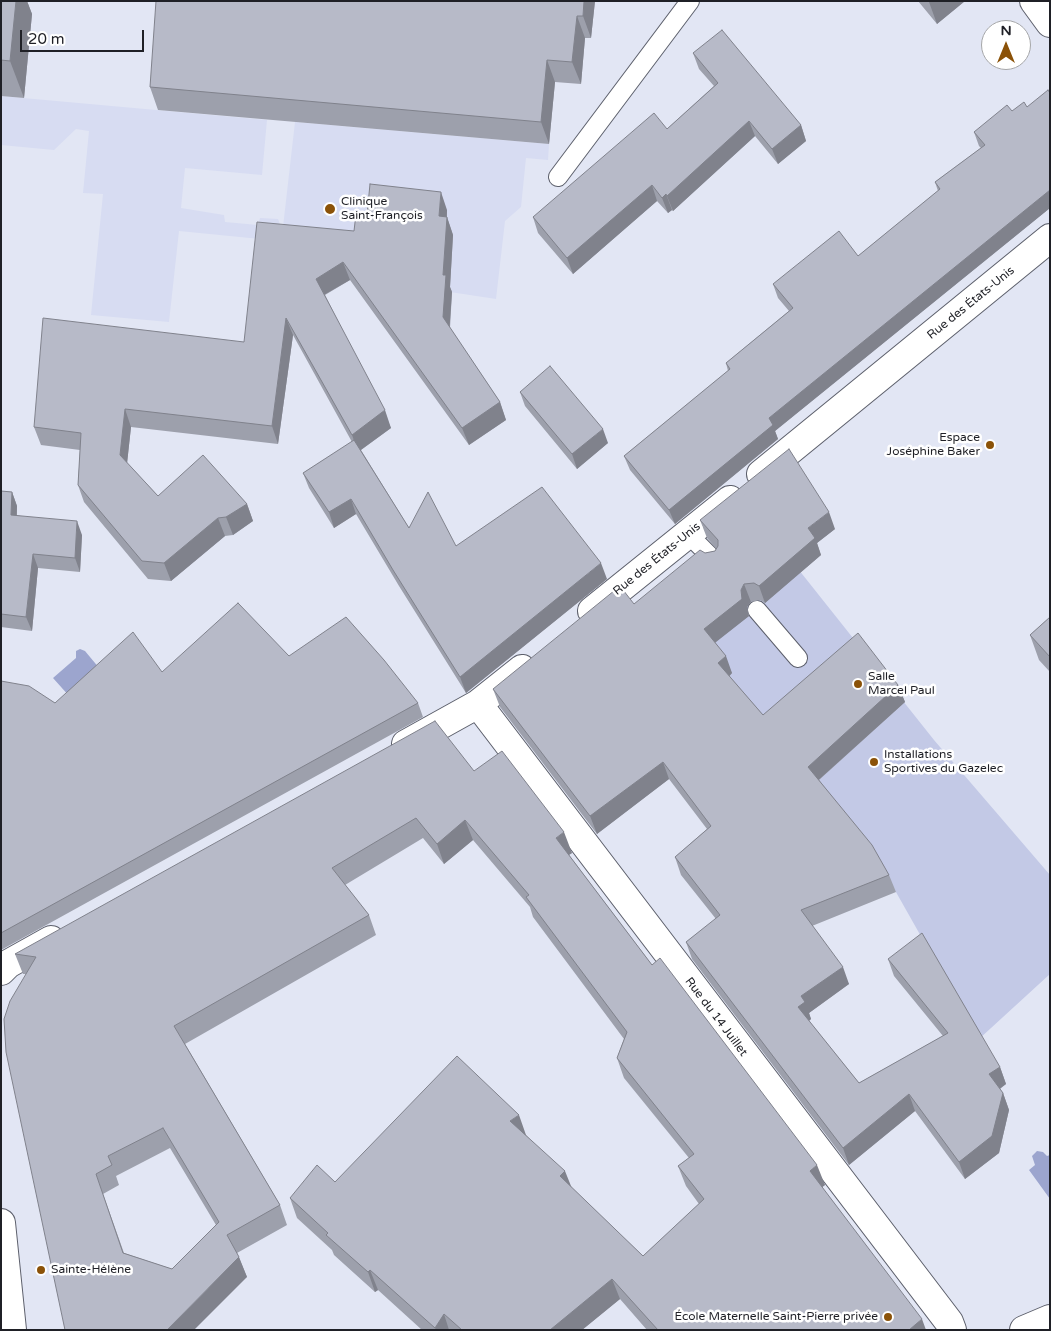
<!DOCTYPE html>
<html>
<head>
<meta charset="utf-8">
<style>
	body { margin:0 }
	#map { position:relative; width:1051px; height:1331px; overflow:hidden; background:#e2e6f4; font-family:"Varela Round",sans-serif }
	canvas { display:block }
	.frame { position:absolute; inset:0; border:2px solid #1f2026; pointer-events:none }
	.north { position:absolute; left:981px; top:20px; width:50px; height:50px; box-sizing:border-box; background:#fff; border:1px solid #a5a6a8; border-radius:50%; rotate:0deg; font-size:14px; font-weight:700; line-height:20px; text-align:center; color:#1f2026 }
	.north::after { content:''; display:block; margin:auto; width:18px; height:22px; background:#8b5208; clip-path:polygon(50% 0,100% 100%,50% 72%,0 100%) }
	.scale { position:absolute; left:20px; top:30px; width:124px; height:22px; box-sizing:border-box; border:2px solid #1f2026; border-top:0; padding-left:6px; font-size:15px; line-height:18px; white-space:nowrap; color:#1f2026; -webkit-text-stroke:4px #fff; paint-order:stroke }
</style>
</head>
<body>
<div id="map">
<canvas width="1051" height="1331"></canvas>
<div class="frame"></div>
<div class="north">N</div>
<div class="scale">20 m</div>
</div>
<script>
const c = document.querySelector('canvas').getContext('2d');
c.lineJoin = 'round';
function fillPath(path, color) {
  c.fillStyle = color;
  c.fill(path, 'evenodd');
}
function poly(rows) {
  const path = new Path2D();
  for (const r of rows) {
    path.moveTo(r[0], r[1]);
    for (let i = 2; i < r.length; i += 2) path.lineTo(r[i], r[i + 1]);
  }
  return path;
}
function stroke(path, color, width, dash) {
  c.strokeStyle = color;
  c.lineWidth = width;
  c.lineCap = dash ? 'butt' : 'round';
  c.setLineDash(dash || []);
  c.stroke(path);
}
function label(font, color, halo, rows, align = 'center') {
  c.font = font + ' "Varela Round",sans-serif';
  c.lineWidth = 5;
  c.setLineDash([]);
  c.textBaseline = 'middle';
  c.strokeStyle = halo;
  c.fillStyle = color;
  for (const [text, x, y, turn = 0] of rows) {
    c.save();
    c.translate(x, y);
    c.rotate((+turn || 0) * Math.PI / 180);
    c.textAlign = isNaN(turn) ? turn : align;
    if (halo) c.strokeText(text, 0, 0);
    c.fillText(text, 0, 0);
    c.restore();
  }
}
fillPath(poly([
	[1,96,267,120,262,175,185,168,181,208,224,215,225,222,258,225,260,218,278,219,281,227,283,227,295,122,549,144,548,160,526,158,521,207,505,221,496,299,450,292,373,233,341,247,179,231,169,322,91,315,103,194,83,193,89,131,76,129,54,150,1,145]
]), '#d7dcf2');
fillPath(poly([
	[760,521,934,740,1050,875,1050,974,979,1039,879,862,699,651]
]), '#c3c9e6');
fillPath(poly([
	[80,649,85,651,100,669,70,697,53,678,76,658,76,651],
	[1037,1151,1043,1152,1047,1156,1050,1155,1050,1199,1029,1170,1035,1165,1032,1156]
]), '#9ca5ce');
const service = poly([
	[558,177,690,1],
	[688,534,714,560],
	[757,610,798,658]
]);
const minor = poly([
	[1034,1,1050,23],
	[761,474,1050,238],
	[592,611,730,500],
	[478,704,949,1322,952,1330],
	[406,744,478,704,522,669],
	[1,971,8,964,51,940],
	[1024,1330,1050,1319]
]);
const secondary = poly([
	[1,1223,12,1330]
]);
stroke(service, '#5c5f6b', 20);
stroke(minor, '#5c5f6b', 30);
stroke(secondary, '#5c5f6b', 30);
stroke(service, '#fff', 18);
stroke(minor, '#fff', 28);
stroke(secondary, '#fff', 28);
fillPath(poly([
	[1,1,27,1,32,14,24,98,1,96],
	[595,1,591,38,585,38,581,84,555,82,549,144,158,110,150,87],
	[918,1,965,1,937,24],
	[693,53,801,125,806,141,778,164,755,136,673,211,672,210,668,213,657,201,573,274,538,233,533,217,667,129,714,86,699,69],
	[1050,93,1050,208,775,431,778,439,675,524,630,470,624,456,728,371,726,363,789,311,778,298,773,284,858,256,938,191,935,182,981,148,979,146,974,132,1012,111,1027,107],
	[447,210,447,217,453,235,450,287,452,292,450,328,500,402,506,420,469,445,350,280,325,295,391,428,361,450,409,528,456,546,607,579,466,693,399,586,356,514,334,528,309,488,303,473,352,442,293,335,278,444,131,427,127,463,158,496,247,504,253,521,233,535,225,536,171,581,148,579,84,502,78,485,80,450,41,445,34,427,244,342,354,231,367,215],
	[520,392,608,443,577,469,525,406],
	[1,491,12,492,17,506,17,515,82,535,80,572,38,568,32,631,1,627],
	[700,520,835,529,817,543,821,555,765,603,760,600,751,602,747,607,749,616,715,642,732,673,729,676,763,715,898,685,905,702,819,780,889,875,896,892,812,926,849,984,809,1013,811,1019,809,1021,859,1083,943,1036,894,976,888,959,1000,1067,1006,1084,1000,1089,1003,1093,1009,1110,999,1153,965,1179,915,1111,849,1165,692,959,686,942,716,919,681,875,675,857,707,829,669,779,597,834,500,707,493,689,634,604,705,553,715,551,716,548,707,538],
	[1050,617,1050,672,1039,660,1030,635],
	[289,656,418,703,423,717,1,950,1,681,55,703,162,672],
	[474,771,572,853,569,855,652,965,825,1185,822,1187,926,1330,647,1330,620,1299,582,1330,422,1330,378,1290,375,1292,334,1255,332,1250,297,1218,290,1198,335,1182,526,1135,571,1187,643,1256,699,1204,686,1186,678,1166,689,1158,624,1078,617,1058,624,1039,533,917,530,907,473,840,444,864,423,838,345,885,369,915,376,935,185,1044,280,1205,287,1225,237,1253,247,1277,65,1330,26,974,23,974,15,954],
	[170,1148,216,1225,172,1269,124,1253,103,1194,119,1185,116,1176]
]), '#9da0ac');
fillPath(poly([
	[16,1,27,1,32,14,24,98,10,61],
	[584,1,595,1,591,38,583,16],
	[929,1,965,1,937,24,929,2],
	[577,16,585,38,581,84,572,62],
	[547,60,555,82,549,144,541,122],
	[749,121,755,136,673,211,667,196],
	[801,125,806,141,778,164,772,149],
	[652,185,657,201,573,274,567,258],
	[1050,190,1050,208,775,431,778,439,675,524,669,510,769,418],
	[441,192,447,210,446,233,439,216],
	[666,194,672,210,668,213,662,198],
	[447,217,453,235,450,287,452,292,449,335,443,317,443,275],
	[343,262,350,280,322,296,316,279],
	[286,318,293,335,278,444,272,426],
	[500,402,506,420,469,445,462,428],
	[125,409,131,427,126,473,120,455],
	[385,410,391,428,358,452,352,435],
	[603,429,608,443,577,469,572,454],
	[12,492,17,506,16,529,11,515],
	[351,499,356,514,334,528,329,512],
	[247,504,253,521,233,535,226,517],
	[829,512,835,529,817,543,821,555,765,603,759,586,808,528],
	[218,518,225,536,171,581,164,563],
	[77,521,82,535,80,572,75,558],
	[33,554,38,568,32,631,26,617],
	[601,563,607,579,466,693,460,677],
	[744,584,751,602,747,607,749,616,711,646,704,629,741,590],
	[726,656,732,673,725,681,718,663],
	[898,685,905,702,814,784,808,767],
	[663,762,669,779,597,834,590,816],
	[465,820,473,840,444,864,437,844],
	[564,832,572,853,564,858,556,838],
	[843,967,849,984,809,1013,811,1019,805,1024,798,1007,801,996],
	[1000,1067,1006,1084,995,1092,989,1074],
	[1003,1093,1009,1110,999,1153,965,1179,959,1162],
	[909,1094,915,1111,849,1165,843,1148],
	[519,1115,526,1135,518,1142,510,1121],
	[817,1165,825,1185,817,1191,810,1171],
	[565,1171,573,1191,560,1176],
	[239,1257,247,1277,194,1330,167,1330],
	[370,1270,378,1290,375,1292,368,1272],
	[612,1279,620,1299,582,1330,550,1330],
	[444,1314,449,1330,436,1330,435,1328],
	[922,1319,926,1330,909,1330]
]), '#80828c');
const building = poly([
	[1,1,16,1,10,61,1,60,1,1],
	[156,1,584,1,583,16,577,16,572,62,547,60,541,122,150,87,156,1],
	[722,30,801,125,772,149,749,121,667,196,666,194,662,198,652,185,567,258,533,217,654,113,667,129,718,83,693,53,722,30],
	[1048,90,1050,93,1050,190,769,418,773,425,669,510,624,456,730,369,726,363,793,308,773,284,839,231,858,256,940,189,935,182,985,145,974,132,1007,105,1012,111,1024,102,1027,107,1048,90],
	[370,184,441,192,439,216,447,217,443,275,446,275,443,317,500,402,462,428,343,262,316,279,385,410,352,435,286,318,272,426,125,409,120,455,158,496,203,455,247,504,226,517,218,518,164,563,142,561,78,485,81,433,34,427,43,318,244,342,257,222,354,231,356,214,367,215,370,184],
	[550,366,603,429,572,454,520,392,550,366],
	[354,440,409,528,428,492,456,546,542,487,601,563,460,677,393,570,351,499,329,512,303,473,354,440],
	[789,449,829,512,808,528,815,538,759,586,754,583,744,584,741,590,742,599,704,629,726,656,718,663,763,715,858,633,898,685,808,767,872,845,889,875,801,910,843,967,801,996,805,1002,798,1007,859,1083,948,1033,888,959,922,933,1000,1067,989,1074,1003,1093,992,1136,959,1162,909,1094,843,1148,686,942,720,915,675,857,711,826,663,762,590,816,493,689,620,586,634,604,700,550,705,553,715,551,718,546,718,540,700,520,789,449],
	[1,491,12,492,11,515,77,521,75,558,33,554,26,617,1,614,1,491],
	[238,603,289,656,346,617,384,660,418,703,1,933,1,681,29,686,55,703,133,632,162,672,238,603],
	[1050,617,1050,657,1030,635,1050,617],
	[435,721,474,771,502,751,564,832,556,838,652,965,660,958,817,1165,810,1171,922,1319,909,1330,658,1330,612,1279,550,1330,462,1330,444,1314,435,1328,370,1270,368,1272,326,1235,328,1233,290,1198,317,1165,335,1182,457,1056,519,1115,510,1121,565,1171,560,1176,643,1256,704,1199,678,1166,694,1154,617,1058,627,1032,526,897,529,895,465,820,437,844,416,818,332,868,369,915,174,1026,280,1205,227,1235,239,1257,167,1330,65,1330,6,1052,4,1019,10,1001,36,957,15,954,435,721],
	[163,1128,219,1222,172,1269,123,1253,96,1174,112,1165,108,1156,163,1128]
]);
fillPath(building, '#b7bac8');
stroke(building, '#80828c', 1);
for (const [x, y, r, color] of [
	[330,209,6,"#8b5208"],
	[990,445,5,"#8b5208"],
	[858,684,5,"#8b5208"],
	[874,762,5,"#8b5208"],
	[41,1270,5,"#8b5208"],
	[888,1317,5,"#8b5208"]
]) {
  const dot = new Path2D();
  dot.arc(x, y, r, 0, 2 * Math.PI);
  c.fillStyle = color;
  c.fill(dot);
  stroke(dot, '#fff', 2);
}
label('12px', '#1f2026', '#fff', [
	["Clinique",341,202],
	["Saint-François",341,216],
	["Espace",980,438,"right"],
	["Joséphine Baker",980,452,"right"],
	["Salle",868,677],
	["Marcel Paul",868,691],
	["Installations",884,755],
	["Sportives du Gazelec",884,769],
	["Sainte-Hélène",51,1270],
	["École Maternelle Saint-Pierre privée",878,1317,"right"]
], 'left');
label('12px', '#1f2026', '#fff', [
	["Rue des États-Unis",971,303,-39],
	["Rue des États-Unis",657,559,-39],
	["Rue du 14 Juillet",716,1017,53]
]);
</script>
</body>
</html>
